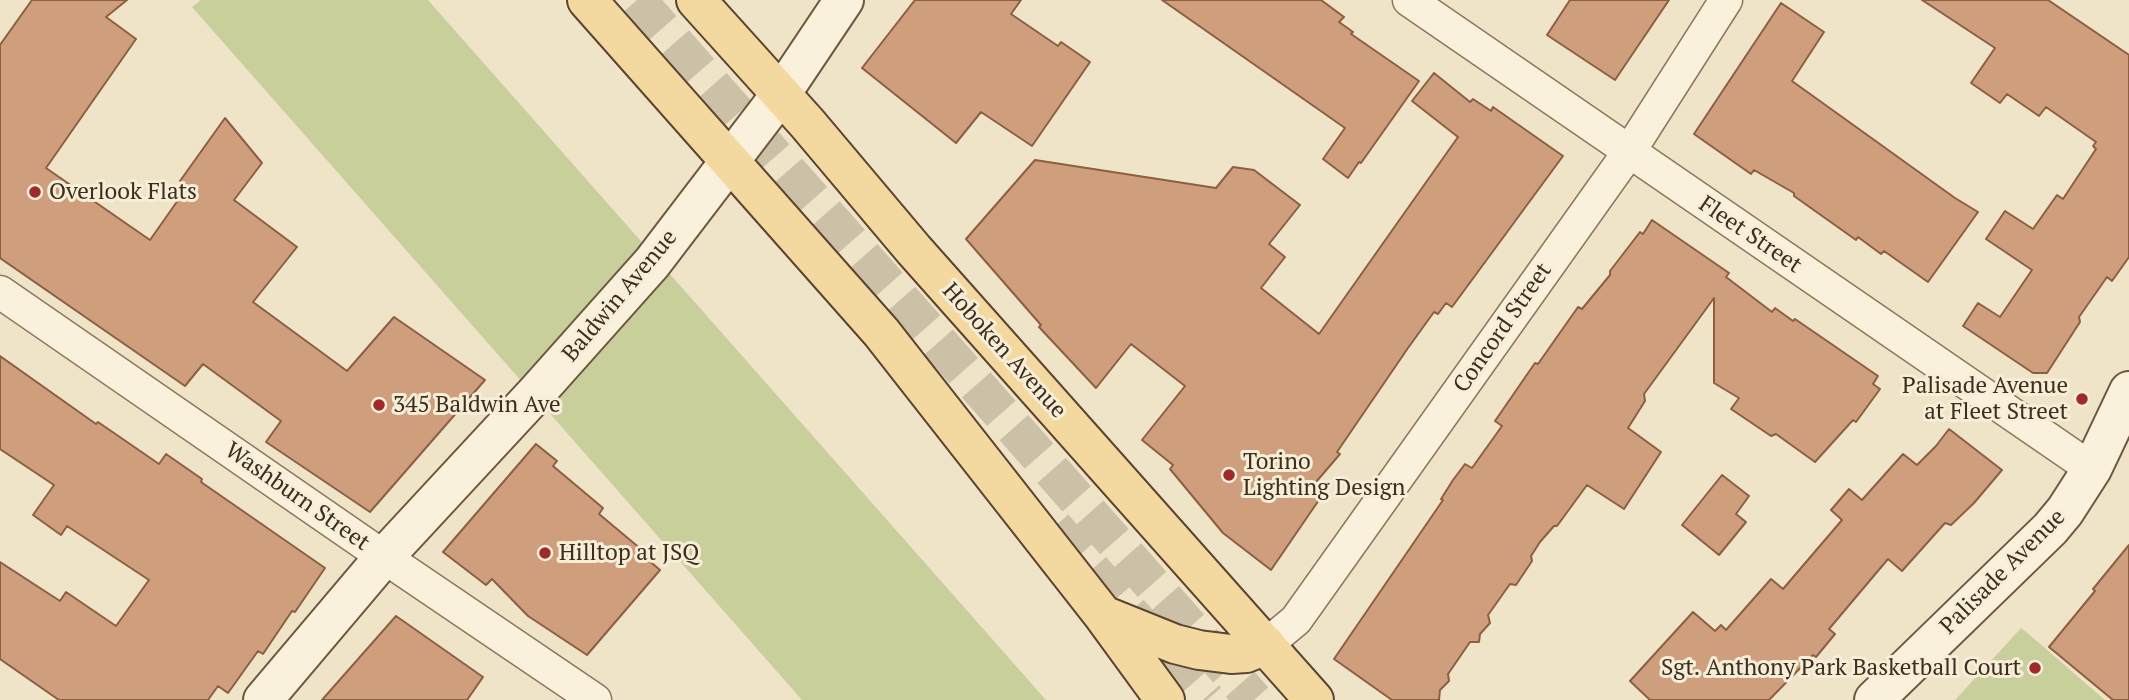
<!DOCTYPE html>
<html>
<head>
<meta charset="utf-8">
<style>
	body { margin:0 }
	canvas { display:block; background:#f0e4c8 }
</style>
</head>
<body>
<canvas width="2129" height="700"></canvas>
<script>
const c = document.querySelector('canvas').getContext('2d');
c.lineJoin = 'round';
function fillPath(path, color) {
  c.fillStyle = color;
  c.fill(path, 'evenodd');
}
function poly(rows) {
  const path = new Path2D();
  for (const r of rows) {
    path.moveTo(r[0], r[1]);
    for (let i = 2; i < r.length; i += 2) path.lineTo(r[i], r[i + 1]);
  }
  return path;
}
function stroke(path, color, width, dash) {
  c.strokeStyle = color;
  c.lineWidth = width;
  c.lineCap = dash ? 'butt' : 'round';
  c.setLineDash(dash || []);
  c.stroke(path);
}
function label(font, color, halo, rows, align = 'center') {
  c.font = font + ' "PT Serif",serif';
  c.lineWidth = 6;
  c.setLineDash([]);
  c.textBaseline = 'middle';
  c.strokeStyle = halo;
  c.fillStyle = color;
  for (const [text, x, y, turn = 0] of rows) {
    c.save();
    c.translate(x, y);
    c.rotate((+turn || 0) * Math.PI / 180);
    c.textAlign = isNaN(turn) ? turn : align;
    if (halo) c.strokeText(text, 0, 0);
    c.fillText(text, 0, 0);
    c.restore();
  }
}
fillPath(poly([
	[201,0,428,0,1046,700,802,700,192,7],
	[2021,628,2031,636,2105,700,1955,700]
]), '#c9cf9b');
const building = poly([
	[32,0,127,0,106,17,136,39,46,168,150,240,188,186,180,181,225,118,262,163,234,200,297,247,253,302,347,371,394,317,485,380,370,512,266,442,281,421,203,364,185,386,0,258,0,45,32,0],
	[915,0,1021,0,1011,14,1058,46,1061,42,1090,62,1032,146,981,112,956,143,862,68,915,0],
	[1162,0,1321,0,1344,17,1339,22,1353,32,1351,34,1419,81,1361,163,1359,162,1348,178,1323,159,1345,128,1162,0],
	[1570,0,1669,0,1615,80,1547,35,1570,0],
	[1922,0,2048,0,2129,55,2129,257,2112,281,2107,277,2079,317,2080,322,2047,373,2033,373,1963,326,1978,303,2000,317,2032,270,1986,239,2005,211,2033,229,2057,195,2063,199,2096,149,2093,146,2096,142,2046,107,2039,116,2007,94,2000,103,1971,83,1995,48,1922,0],
	[1781,3,1824,32,1792,81,1955,198,1978,212,1928,282,1884,251,1881,254,1858,237,1856,240,1794,196,1794,193,1754,170,1751,174,1694,134,1781,3],
	[1434,73,1470,102,1473,99,1491,111,1493,107,1563,156,1452,307,1446,303,1438,314,1434,312,1408,348,1337,452,1340,454,1310,489,1321,497,1271,570,1223,533,1170,469,1173,465,1142,440,1185,386,1131,344,1096,388,1039,327,1041,325,966,239,1035,160,1216,188,1233,167,1254,170,1300,205,1269,244,1285,257,1261,288,1319,334,1458,137,1412,101,1434,73],
	[1652,220,1729,273,1726,277,1772,312,1775,308,1793,321,1795,319,1878,376,1873,384,1880,389,1856,422,1853,420,1815,462,1776,434,1771,436,1731,409,1739,398,1714,383,1714,298,1644,394,1645,401,1628,428,1661,452,1624,509,1587,485,1557,526,1554,526,1540,542,1531,556,1532,561,1516,585,1510,584,1488,615,1490,623,1480,634,1479,642,1470,642,1448,674,1449,681,1440,690,1439,700,1392,700,1334,659,1443,500,1441,499,1453,480,1465,464,1472,468,1502,426,1495,421,1535,363,1538,364,1578,307,1582,309,1610,275,1610,271,1640,232,1643,234,1652,220],
	[0,356,96,424,98,422,159,464,166,454,202,479,201,482,325,568,295,612,292,611,263,654,258,651,228,693,218,686,208,700,59,700,0,659,0,562,60,601,66,592,116,626,149,580,67,526,61,535,33,515,54,485,0,449,0,356],
	[1949,429,2002,470,1974,503,1951,525,1945,523,1902,571,1888,559,1829,629,1835,634,1816,657,1813,655,1769,700,1650,700,1630,681,1693,612,1715,631,1721,625,1726,630,1771,579,1783,589,1842,520,1831,510,1849,489,1862,500,1903,454,1917,465,1936,446,1949,429],
	[536,444,557,461,553,466,603,508,599,514,648,555,646,558,660,570,587,655,528,616,492,579,486,585,443,552,536,444],
	[1722,475,1749,496,1736,514,1746,522,1719,555,1682,525,1722,475],
	[2129,545,2129,700,2113,700,2049,647,2095,591,2093,589,2129,545],
	[396,616,483,677,467,700,322,700,396,616]
]);
fillPath(building, '#cf9f7d');
stroke(building, '#8d5f41', 2);
stroke(poly([
	[637,0,1254,700],
	[1054,527,1207,700]
]), '#ccc0a6', 38, [38, 19]);
const street = poly([
	[1409,0,2092,469],
	[0,292,384,557,595,700],
	[1266,645,1296,620,1629,152,1726,0]
]);
const secondary = poly([
	[263,700,384,557,537,392,652,263,781,94,844,0],
	[1874,700,2050,529,2065,511,2092,469,2129,391]
]);
const primary = poly([
	[587,0,881,332,1103,615,1165,700],
	[696,0,807,123,914,250,1314,700],
	[1103,615,1175,644,1199,650,1231,654,1246,653,1266,645]
]);
stroke(street, '#8d765c', 35);
stroke(secondary, '#6f573f', 42);
stroke(primary, '#5b4430', 42);
stroke(street, '#faf1dc', 32);
stroke(secondary, '#faf1dc', 38);
stroke(primary, '#f3d9a0', 38);
for (const [x, y, r, color] of [
	[35,192,7,"#9e2a2b"],
	[2082,399,7,"#9e2a2b"],
	[379,405,7,"#9e2a2b"],
	[1229,475,7,"#9e2a2b"],
	[545,553,7,"#9e2a2b"],
	[2035,668,7,"#9e2a2b"]
]) {
  const dot = new Path2D();
  dot.arc(x, y, r, 0, 2 * Math.PI);
  c.fillStyle = color;
  c.fill(dot);
  stroke(dot, '#f7eed8', 2.5);
}
label('23px', '#3d2e20', '#f7eed8', [
	["Overlook Flats",49,192],
	["Palisade Avenue",2068,386,"right"],
	["at Fleet Street",2068,412,"right"],
	["345 Baldwin Ave",393,405],
	["Torino",1243,462],
	["Lighting Design",1243,488],
	["Hilltop at JSQ",559,553],
	["Sgt. Anthony Park Basketball Court",2021,668,"right"]
], 'left');
label('23px', '#3d2e20', '#f7eed8', [
	["Fleet Street",1750,235,34],
	["Baldwin Avenue",620,296,-50],
	["Concord Street",1503,328,-55],
	["Hoboken Avenue",1004,351,48],
	["Washburn Street",297,497,35],
	["Palisade Avenue",2003,572,-45]
]);
</script>
</body>
</html>
